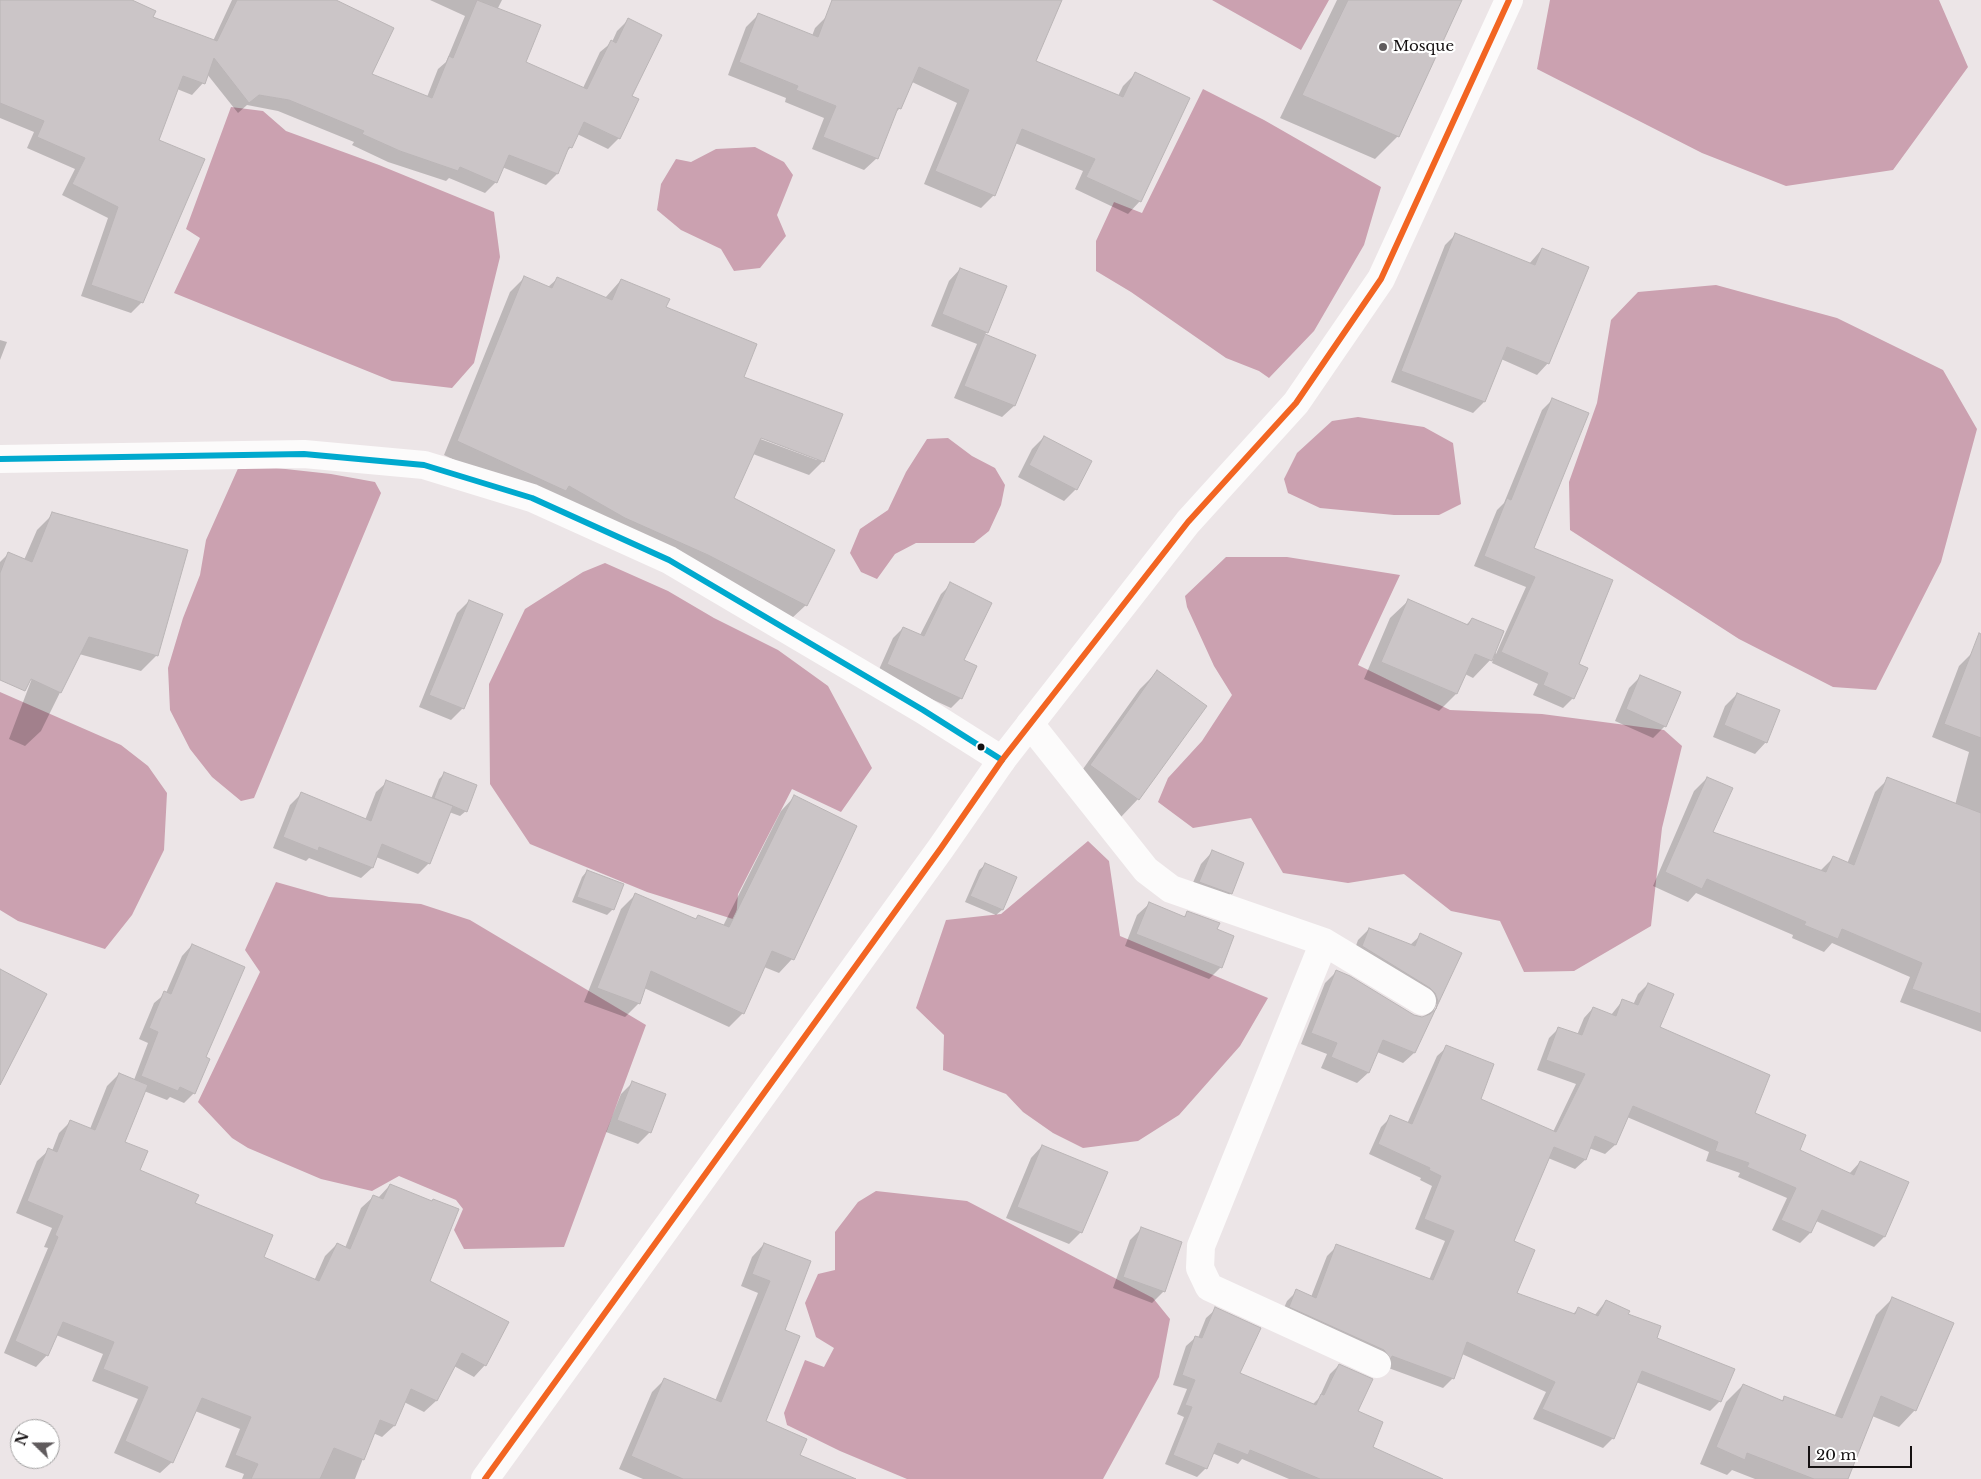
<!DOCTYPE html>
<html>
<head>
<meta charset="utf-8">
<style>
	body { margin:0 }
	#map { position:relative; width:1981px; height:1479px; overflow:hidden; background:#ece5e7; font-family:"Libre Baskerville",serif }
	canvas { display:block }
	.north { position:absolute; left:10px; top:1419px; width:50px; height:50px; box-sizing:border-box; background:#fff; border:1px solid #a1a0a0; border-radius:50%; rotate:292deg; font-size:14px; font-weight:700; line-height:20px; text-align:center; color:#151112 }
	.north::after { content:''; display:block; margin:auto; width:18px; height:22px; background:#605b5d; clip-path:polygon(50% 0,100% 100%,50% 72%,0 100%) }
	.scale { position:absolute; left:1808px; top:1446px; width:104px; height:22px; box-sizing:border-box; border:2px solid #151112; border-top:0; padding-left:6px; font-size:15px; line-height:18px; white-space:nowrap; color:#151112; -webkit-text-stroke:4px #fff; paint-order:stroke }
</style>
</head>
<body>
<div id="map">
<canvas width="1981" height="1479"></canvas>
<div class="north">N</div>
<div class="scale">20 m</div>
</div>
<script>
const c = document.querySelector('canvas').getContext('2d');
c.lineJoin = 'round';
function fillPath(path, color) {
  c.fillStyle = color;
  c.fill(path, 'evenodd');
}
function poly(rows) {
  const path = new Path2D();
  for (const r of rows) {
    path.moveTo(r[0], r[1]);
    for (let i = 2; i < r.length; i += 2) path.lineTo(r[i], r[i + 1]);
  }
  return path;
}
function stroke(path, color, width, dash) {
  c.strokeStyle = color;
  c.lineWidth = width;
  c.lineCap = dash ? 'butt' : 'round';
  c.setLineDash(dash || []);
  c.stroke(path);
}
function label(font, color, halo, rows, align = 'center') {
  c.font = font + ' "Libre Baskerville",serif';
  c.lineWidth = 4.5;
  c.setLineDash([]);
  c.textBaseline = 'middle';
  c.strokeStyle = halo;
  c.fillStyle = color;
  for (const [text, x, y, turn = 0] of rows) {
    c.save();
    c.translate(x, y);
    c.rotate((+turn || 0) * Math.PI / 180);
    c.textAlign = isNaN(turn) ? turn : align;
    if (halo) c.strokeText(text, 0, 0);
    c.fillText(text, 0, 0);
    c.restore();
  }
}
fillPath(poly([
	[1212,0,1329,0,1301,50],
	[1550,0,1939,0,1968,67,1893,170,1786,186,1702,153,1537,69],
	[1203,89,1264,120,1381,187,1364,245,1314,331,1269,378,1259,371,1226,358,1131,292,1096,271,1096,241,1114,202,1142,213],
	[231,107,263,111,286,131,379,165,494,212,500,257,474,363,452,388,392,381,174,293,200,238,186,229],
	[755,147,784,162,793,175,777,215,786,236,760,268,734,271,721,249,681,230,657,210,661,184,676,159,691,162,716,149],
	[1716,285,1837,318,1943,370,1977,429,1941,562,1876,690,1833,687,1739,639,1570,530,1569,482,1597,403,1611,320,1638,292],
	[1358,417,1424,427,1453,443,1461,504,1439,515,1394,515,1320,508,1288,493,1284,479,1297,453,1332,421],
	[948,438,972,456,995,468,1005,485,1001,505,989,531,974,543,916,543,895,554,877,579,861,572,850,553,860,529,888,510,906,472,927,439],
	[240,464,331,474,375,482,381,493,254,798,241,801,212,777,190,749,170,710,168,668,183,618,200,575,206,540],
	[1226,557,1287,557,1400,575,1358,665,1450,710,1542,714,1664,730,1682,746,1662,828,1651,926,1574,971,1524,972,1500,921,1451,911,1404,874,1348,883,1283,873,1251,818,1193,828,1158,802,1168,778,1202,741,1232,695,1214,666,1187,607,1185,596],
	[605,563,668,591,714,618,778,650,828,686,872,768,841,812,792,789,738,894,736,920,647,892,530,844,490,784,489,684,525,609,583,572],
	[0,692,121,745,148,766,167,793,164,850,132,915,105,949,18,921,0,910],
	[1088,841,1109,861,1120,936,1268,998,1240,1046,1179,1115,1138,1141,1083,1148,1053,1133,1023,1112,1006,1094,943,1070,944,1035,916,1008,946,920,1001,914],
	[276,882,329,897,421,904,470,920,646,1025,564,1247,464,1249,454,1230,463,1209,456,1200,399,1176,372,1191,321,1179,248,1148,232,1138,198,1102,260,972,245,950],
	[876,1191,967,1201,1153,1298,1170,1319,1159,1377,1103,1479,907,1479,840,1451,787,1425,784,1413,805,1360,824,1367,834,1348,816,1337,805,1303,818,1274,835,1270,835,1232,858,1202]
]), '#cba1b0');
fillPath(poly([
	[0,0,129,0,152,17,213,41,232,0,333,0,370,75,427,97,438,69,446,62,465,16,430,0,502,0,498,8,524,63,583,88,600,52,612,42,617,31,628,20,631,96,619,138,608,149,577,134,571,147,565,153,557,174,546,185,502,167,496,182,485,193,449,178,446,181,388,162,352,145,354,142,278,111,247,105,238,113,207,74,203,83,192,95,177,89,158,141,142,302,131,313,81,296,108,218,62,195,75,169,27,148,34,132,0,118],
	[874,0,1046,0,1035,62,1118,96,1123,86,1135,74,1140,201,1128,214,1075,189,1083,171,1015,143,994,195,981,208,924,184,957,103,912,82,900,108,894,114,877,158,864,170,812,149,824,118,785,102,786,98,728,75,746,27,758,15,812,36,815,28,827,16],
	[1337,0,1461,0,1398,136,1375,159,1280,118],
	[1456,234,1529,264,1542,249,1548,363,1537,375,1501,359,1484,402,1473,413,1391,382,1445,245],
	[960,269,987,332,984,335,1034,355,1014,406,1002,417,954,398,977,344,931,326,949,281],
	[524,278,548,287,557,279,605,298,621,280,665,308,743,377,823,461,809,475,753,454,732,499,806,605,791,619,444,455,510,292],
	[756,434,817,458,817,460,755,437],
	[0,340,7,342,0,360],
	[1552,400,1532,549,1577,665,1573,698,1563,708,1533,695,1538,684,1492,663,1494,656,1473,678,1465,674,1456,694,1439,711,1364,679,1390,618,1408,601,1465,626,1472,619,1496,654,1526,587,1474,566,1497,510,1504,503,1542,410],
	[1044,437,1076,489,1064,501,1018,477,1032,449],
	[53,514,157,655,141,671,79,654,41,731,25,746,9,739,42,652,0,635,0,562,8,554,24,560,37,530],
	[951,584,963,660,961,698,951,708,877,674,893,638,903,628,920,635,941,594],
	[469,601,463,708,451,720,419,707,457,613],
	[1972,653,1981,656,1981,1032,1900,1002,1910,977,1832,943,1824,952,1792,938,1793,935,1696,893,1688,902,1653,886,1694,791,1707,778,1712,832,1820,871,1833,858,1847,864,1875,792,1888,779,1955,805,1969,752,1932,737,1959,666],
	[1157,672,1138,799,1121,817,1073,783,1140,689],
	[1641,676,1665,726,1653,738,1615,721,1629,688],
	[1737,694,1766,742,1755,754,1713,737,1725,706],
	[445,773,466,811,460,816,449,812,429,863,418,874,376,857,372,868,361,878,309,858,306,861,273,848,290,805,301,794,365,820,376,792,387,782,431,799,439,779],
	[794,797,792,959,779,973,764,967,743,1013,729,1027,644,988,639,1003,625,1017,584,1002,621,909,635,895,695,920,698,917,723,926,781,811],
	[1212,852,1231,893,1219,905,1188,894,1201,864],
	[985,865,1016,878,1002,910,996,915,965,902,979,870],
	[587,871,613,909,607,915,572,902,582,877],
	[1149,904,1183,917,1188,913,1216,930,1221,967,1209,979,1125,946,1137,915],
	[1369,929,1410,945,1421,935,1460,954,1414,1053,1403,1063,1377,1052,1368,1073,1357,1083,1321,1068,1327,1054,1301,1044,1325,983,1336,972,1414,1016,1421,1018,1426,1017,1427,1013,1425,1005,1352,957,1358,940],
	[192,945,205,1058,194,1093,184,1103,170,1097,167,1100,144,1091,124,1142,139,1171,194,1204,263,1258,314,1281,325,1256,337,1244,345,1248,361,1208,373,1197,378,1198,390,1185,431,1202,433,1200,428,1281,485,1365,474,1377,454,1366,436,1401,424,1412,404,1402,394,1426,382,1437,373,1433,355,1479,242,1479,244,1474,225,1467,240,1429,195,1411,172,1462,160,1473,114,1453,138,1399,92,1381,103,1354,56,1335,47,1355,36,1367,4,1353,48,1248,44,1247,52,1228,16,1213,37,1161,49,1150,52,1151,59,1133,71,1121,90,1129,107,1086,119,1074,134,1080,148,1043,139,1039,154,1003,166,993,182,956],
	[1648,984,1658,1028,1753,1113,1798,1150,1849,1174,1860,1162,1884,1237,1874,1247,1816,1221,1810,1233,1800,1243,1772,1230,1787,1198,1738,1177,1740,1173,1706,1161,1709,1152,1627,1117,1615,1145,1605,1154,1589,1148,1585,1160,1575,1169,1548,1158,1512,1242,1515,1294,1572,1315,1578,1309,1594,1316,1606,1301,1655,1339,1720,1401,1710,1411,1636,1382,1613,1438,1603,1448,1533,1419,1546,1392,1462,1354,1453,1378,1443,1388,1383,1366,1280,1317,1287,1301,1297,1291,1311,1297,1327,1256,1337,1246,1429,1280,1445,1241,1415,1229,1432,1186,1420,1180,1421,1178,1369,1154,1381,1127,1391,1117,1407,1124,1437,1056,1447,1047,1479,1100,1553,1132,1576,1084,1537,1070,1549,1038,1559,1028,1577,1035,1584,1018,1593,1008,1611,1015,1623,1000,1633,1005,1638,994],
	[632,1083,650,1132,638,1144,606,1132,621,1094],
	[1042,1146,1081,1232,1069,1244,1006,1218,1031,1158],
	[1142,1228,1164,1291,1152,1303,1113,1288,1130,1240],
	[764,1244,783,1331,764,1422,798,1456,853,1479,643,1479,619,1469,652,1392,665,1379,715,1401,758,1293,741,1286,752,1257],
	[1893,1298,1915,1410,1899,1427,1872,1416,1846,1479,1755,1479,1732,1470,1727,1475,1700,1464,1726,1402,1743,1385,1781,1401,1785,1398,1834,1417,1876,1315],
	[1216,1309,1239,1373,1312,1405,1319,1398,1330,1374,1339,1365,1371,1447,1422,1479,1289,1479,1242,1459,1238,1464,1212,1453,1206,1468,1197,1477,1165,1464,1184,1417,1177,1414,1187,1389,1173,1385,1186,1346,1196,1337,1198,1338,1206,1318]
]), '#0003');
const building = poly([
	[0,0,132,0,156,11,153,17,217,41,237,0,336,0,394,28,372,74,432,98,449,56,453,58,477,0,541,25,526,62,587,89,611,40,616,43,628,18,662,35,632,96,639,99,620,139,584,122,572,148,569,147,558,174,509,155,497,183,460,167,458,171,400,151,362,134,364,131,289,100,259,95,249,103,214,58,205,84,183,76,159,140,205,159,143,303,91,285,118,207,72,184,85,158,37,137,44,121,0,103,0,0],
	[832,0,1062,0,1036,61,1123,97,1135,72,1190,98,1141,202,1086,177,1095,159,1022,129,995,196,935,171,969,90,919,67,901,109,898,108,878,159,823,137,836,106,796,90,798,86,739,62,758,13,818,37,832,0],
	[1348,0,1462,0,1399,137,1302,95,1348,0],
	[1455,233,1535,265,1542,248,1589,267,1549,364,1507,347,1485,402,1401,371,1455,233],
	[960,268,1007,286,988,333,942,314,960,268],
	[524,276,552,288,557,277,612,300,621,279,670,299,666,307,757,344,744,377,843,414,824,462,761,438,734,498,835,550,807,606,708,555,625,518,569,486,566,491,457,441,524,276],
	[985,334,1036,355,1015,406,964,386,985,334],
	[1552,398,1589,413,1534,548,1613,580,1579,664,1588,668,1574,699,1543,685,1548,673,1501,652,1535,577,1484,556,1507,498,1511,500,1552,398],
	[1044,436,1092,461,1077,490,1029,465,1044,436],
	[52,512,188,550,158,656,89,637,61,693,31,679,25,691,0,680,0,573,8,552,32,562,52,512],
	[950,582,992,603,964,660,977,666,962,699,887,664,903,627,924,636,950,582],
	[1408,599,1468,625,1472,618,1504,631,1492,661,1475,654,1457,694,1381,662,1408,599],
	[469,600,503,614,464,709,429,695,469,600],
	[1979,633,1981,634,1981,738,1944,724,1979,633],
	[1157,670,1207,706,1139,800,1090,765,1157,670],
	[1640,675,1681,692,1666,727,1626,709,1640,675],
	[1737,693,1780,710,1767,743,1724,725,1737,693],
	[444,772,477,785,467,812,434,798,444,772],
	[1707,777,1733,788,1713,832,1826,872,1833,856,1854,865,1887,777,1981,813,1981,1014,1912,989,1922,963,1842,929,1838,939,1804,925,1806,922,1707,879,1702,889,1665,872,1707,777],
	[386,780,453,806,430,864,382,844,373,868,319,847,318,851,283,837,301,792,371,821,386,780],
	[794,795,857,826,794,960,772,951,744,1014,651,971,640,1004,597,988,635,893,696,919,698,915,729,927,794,795],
	[1212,850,1244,863,1232,894,1199,882,1212,850],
	[985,863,1017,877,1003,910,970,896,985,863],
	[587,870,624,884,614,910,577,897,587,870],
	[1149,902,1185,917,1187,911,1220,923,1217,929,1234,936,1222,968,1136,934,1149,902],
	[1369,928,1415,946,1420,933,1462,953,1415,1053,1383,1040,1369,1073,1331,1057,1337,1043,1311,1033,1336,970,1350,976,1414,1015,1422,1017,1430,1014,1436,1009,1438,1001,1435,993,1430,988,1362,946,1369,928],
	[192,944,245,967,206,1057,210,1059,195,1094,180,1087,178,1091,141,1076,158,1032,149,1028,164,991,171,994,192,944],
	[0,969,47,994,0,1085,0,969],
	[1648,983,1674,994,1660,1027,1770,1075,1755,1113,1806,1135,1800,1150,1854,1175,1860,1161,1909,1182,1885,1237,1822,1210,1811,1233,1781,1220,1796,1188,1747,1167,1749,1163,1715,1151,1718,1142,1633,1106,1616,1145,1595,1136,1586,1160,1554,1147,1514,1241,1535,1250,1517,1293,1575,1314,1578,1307,1598,1316,1606,1300,1630,1311,1628,1314,1661,1326,1657,1338,1735,1369,1721,1402,1642,1371,1614,1439,1542,1409,1555,1382,1467,1342,1454,1379,1392,1356,1391,1359,1384,1350,1289,1307,1296,1289,1316,1298,1336,1244,1433,1280,1454,1231,1424,1219,1441,1176,1429,1170,1430,1168,1378,1144,1390,1115,1412,1124,1446,1045,1494,1064,1481,1099,1556,1132,1585,1074,1546,1060,1558,1027,1582,1035,1593,1007,1616,1016,1622,999,1638,1005,1648,983],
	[119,1073,148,1085,125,1142,148,1151,140,1170,199,1195,195,1203,273,1235,264,1257,319,1281,337,1243,350,1249,373,1195,383,1199,390,1184,432,1201,433,1199,459,1209,430,1281,509,1322,486,1366,462,1353,437,1401,411,1389,395,1426,380,1420,364,1460,334,1448,320,1479,251,1479,258,1464,235,1455,251,1417,202,1398,173,1463,125,1441,148,1387,103,1369,114,1342,63,1322,48,1356,15,1341,58,1237,55,1235,63,1216,27,1201,48,1148,57,1152,70,1120,95,1130,119,1073],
	[632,1081,666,1094,651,1133,617,1120,632,1081],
	[1042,1145,1108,1172,1082,1233,1017,1207,1042,1145],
	[1141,1227,1182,1242,1165,1292,1123,1277,1141,1227],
	[764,1243,811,1261,785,1330,800,1336,766,1421,807,1439,800,1455,856,1479,683,1479,631,1456,664,1378,721,1402,770,1281,752,1274,764,1243],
	[1892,1297,1954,1323,1916,1411,1881,1396,1848,1479,1814,1479,1747,1453,1745,1460,1716,1447,1743,1384,1783,1401,1784,1396,1842,1418,1892,1297],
	[1215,1307,1261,1328,1240,1373,1316,1405,1321,1394,1324,1395,1339,1364,1373,1379,1358,1411,1383,1422,1373,1447,1443,1479,1320,1479,1250,1450,1248,1455,1218,1443,1207,1469,1173,1455,1192,1407,1185,1405,1195,1380,1182,1375,1195,1336,1202,1338,1215,1307]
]);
fillPath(building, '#cbc5c7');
stroke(building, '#bab5b6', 1);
stroke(poly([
	[0,459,304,454,424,465,532,498,669,560,923,710,1002,760],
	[1030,724,1146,870,1171,889,1324,942,1422,1001],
	[1324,942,1201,1246,1200,1268,1209,1287,1377,1364]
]), '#fcfbfb', 28);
stroke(poly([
	[485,1479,941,848,1002,760,1188,522,1296,403,1381,279,1509,0]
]), '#fcfbfb', 28);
stroke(poly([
	[0,459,304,454,424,465,532,498,669,560,923,710,1002,760]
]), '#00a9ce', 6);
stroke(poly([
	[485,1479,941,848,1002,760,1188,522,1296,403,1381,279,1509,0]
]), '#f26522', 6);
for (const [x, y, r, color] of [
	[1383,47,5,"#605b5d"],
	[981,747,4.5,"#151112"]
]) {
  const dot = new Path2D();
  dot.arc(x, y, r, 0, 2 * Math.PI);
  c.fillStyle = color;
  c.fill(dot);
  stroke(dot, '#fff', 2);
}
label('15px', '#151112', '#fff', [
	["Mosque",1393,47]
], 'left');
</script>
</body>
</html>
